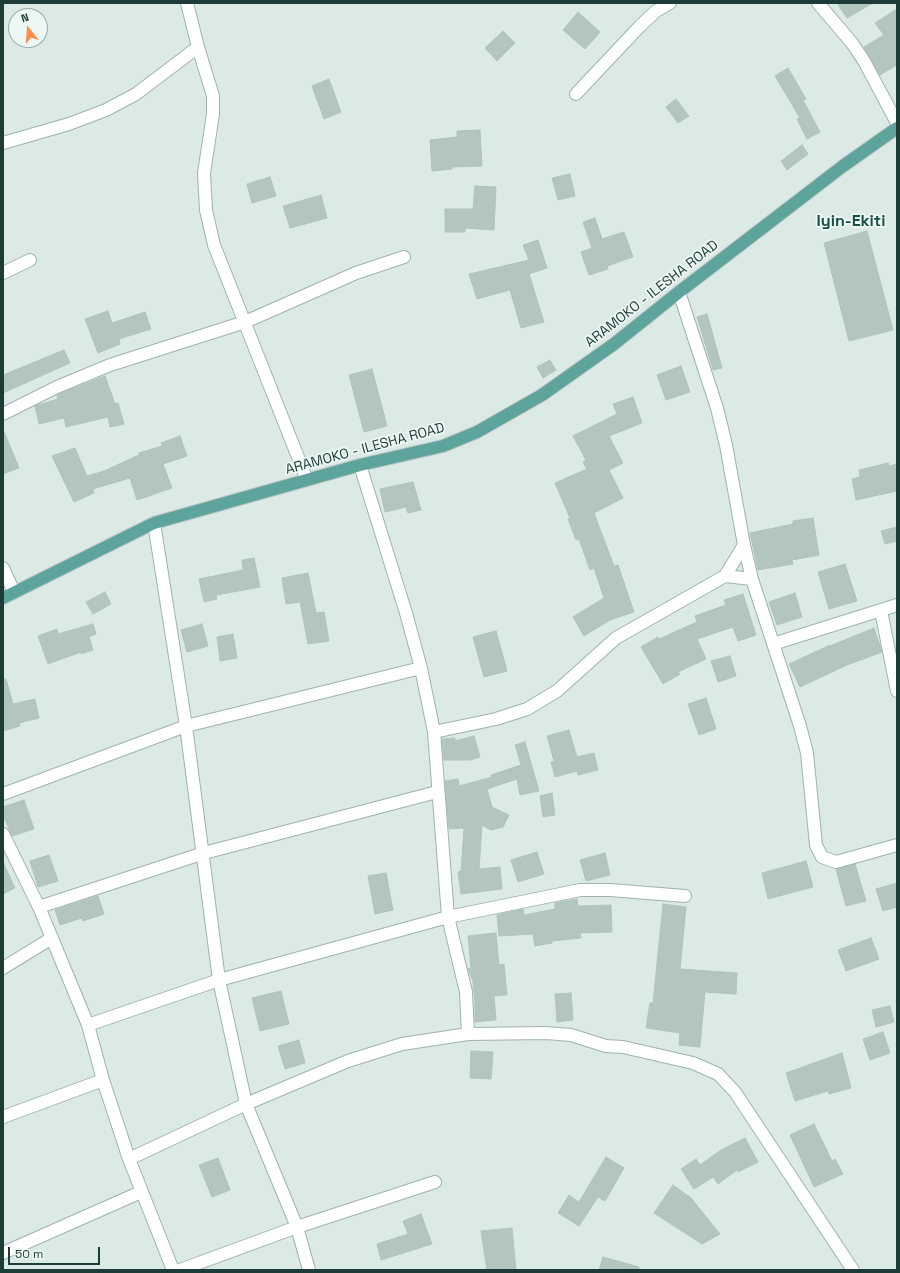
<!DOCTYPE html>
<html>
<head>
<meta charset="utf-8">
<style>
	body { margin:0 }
	#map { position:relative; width:900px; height:1273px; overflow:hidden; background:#dceae6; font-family:"Space Grotesk",sans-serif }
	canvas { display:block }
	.frame { position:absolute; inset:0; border:4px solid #1d3b37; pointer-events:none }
	.north { position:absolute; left:8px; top:8px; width:40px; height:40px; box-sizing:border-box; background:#edf7f3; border:1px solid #9aaca8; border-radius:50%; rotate:343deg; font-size:11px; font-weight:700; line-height:16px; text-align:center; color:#1d3b37 }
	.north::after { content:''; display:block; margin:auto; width:14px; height:18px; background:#ff8d46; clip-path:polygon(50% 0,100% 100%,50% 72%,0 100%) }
	.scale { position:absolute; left:8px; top:1247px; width:92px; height:18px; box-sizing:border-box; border:2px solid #1d3b37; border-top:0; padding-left:5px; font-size:12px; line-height:14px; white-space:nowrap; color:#1d3b37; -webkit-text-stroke:3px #edf7f3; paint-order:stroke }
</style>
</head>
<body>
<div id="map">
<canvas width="900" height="1273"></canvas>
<div class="frame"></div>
<div class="north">N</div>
<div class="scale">50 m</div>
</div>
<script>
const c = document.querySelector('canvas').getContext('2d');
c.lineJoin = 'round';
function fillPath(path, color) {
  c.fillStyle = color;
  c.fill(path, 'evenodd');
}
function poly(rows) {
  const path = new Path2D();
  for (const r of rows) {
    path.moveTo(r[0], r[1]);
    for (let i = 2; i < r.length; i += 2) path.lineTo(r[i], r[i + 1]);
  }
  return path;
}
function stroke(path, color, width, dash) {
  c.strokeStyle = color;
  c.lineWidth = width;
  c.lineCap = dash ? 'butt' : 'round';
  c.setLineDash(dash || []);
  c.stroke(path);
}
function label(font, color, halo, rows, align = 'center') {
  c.font = font + ' "Space Grotesk",sans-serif';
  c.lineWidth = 3.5;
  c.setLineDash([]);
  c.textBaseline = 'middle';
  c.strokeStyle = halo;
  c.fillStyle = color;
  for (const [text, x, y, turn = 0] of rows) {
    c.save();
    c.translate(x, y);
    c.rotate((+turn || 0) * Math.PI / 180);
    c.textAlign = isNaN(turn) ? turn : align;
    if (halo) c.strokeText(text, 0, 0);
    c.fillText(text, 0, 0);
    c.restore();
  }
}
const building = poly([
	[837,3,873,3,847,18,837,3],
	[897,9,897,65,880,75,864,47,884,35,875,23,897,9],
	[578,12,600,32,585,49,563,30,578,12],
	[503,31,515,43,497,61,485,48,503,31],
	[788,68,806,99,803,100,820,132,807,139,797,119,800,118,775,76,788,68],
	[329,79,341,112,324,119,312,86,329,79],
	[676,99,689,116,678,123,666,107,676,99],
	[480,130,482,166,452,167,452,169,432,171,430,140,457,137,457,131,480,130],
	[802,145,808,154,787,170,781,161,802,145],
	[570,174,575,196,558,200,552,178,570,174],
	[270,177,276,196,252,203,247,184,270,177],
	[475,186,496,187,494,230,465,228,465,232,445,232,445,209,473,209,475,186],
	[321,195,327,218,290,228,283,206,321,195],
	[595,218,602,239,624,232,633,257,607,266,608,269,589,275,581,252,592,248,583,222,595,218],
	[867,231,893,330,849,341,824,243,867,231],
	[538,240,547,268,529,274,544,322,521,328,510,290,477,299,469,274,529,260,523,245,538,240],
	[108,311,112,323,145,312,151,329,119,339,120,344,98,353,85,319,108,311],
	[707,314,722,368,713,370,697,317,707,314],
	[64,350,70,363,3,393,3,375,64,350],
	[550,360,556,370,543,378,537,367,550,360],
	[681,366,690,392,666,400,657,375,681,366],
	[372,369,387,426,364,432,349,375,372,369],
	[105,376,115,404,118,403,124,424,110,427,108,417,66,427,64,418,39,424,35,406,58,399,57,395,105,376],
	[633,397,642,423,609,436,623,463,609,470,623,498,594,513,614,566,618,565,634,612,610,620,584,636,573,617,604,598,594,568,590,570,579,539,576,540,568,519,570,518,555,483,587,469,583,462,586,460,573,436,617,414,613,404,633,397],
	[3,429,19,468,3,474,3,429],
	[180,436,187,456,163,464,172,488,137,500,130,478,93,489,94,493,74,502,52,456,75,448,87,476,104,471,139,455,139,453,162,446,161,443,180,436],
	[888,463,889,466,897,464,897,491,856,500,852,479,860,477,859,470,888,463],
	[413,482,421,510,408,513,406,507,385,512,380,489,413,482],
	[813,518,819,555,792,560,793,564,758,570,750,533,793,524,793,521,813,518],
	[897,527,897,541,885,544,881,531,897,527],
	[254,558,260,587,216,595,217,599,204,602,199,579,243,570,242,560,254,558],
	[845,564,857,601,829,609,818,572,845,564],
	[308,573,316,613,324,612,329,641,308,644,300,602,286,604,282,578,308,573],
	[105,592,111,604,93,614,86,602,105,592],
	[795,593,802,617,777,625,769,602,795,593],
	[743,594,756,635,738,641,733,627,697,639,706,659,678,672,680,674,663,684,641,647,658,637,659,639,697,622,695,616,726,605,724,600,743,594],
	[93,624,96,634,89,637,93,650,81,654,81,652,48,664,38,636,57,629,58,634,93,624],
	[202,624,208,646,187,652,181,630,202,624],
	[874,628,882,652,847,665,800,687,789,664,830,645,830,646,874,628],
	[496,631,507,671,484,677,473,637,496,631],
	[233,634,237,658,220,661,217,637,233,634],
	[730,656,736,676,718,682,711,661,730,656],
	[3,679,6,679,13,704,35,699,39,718,19,723,20,726,3,731,3,679],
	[706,698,716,729,699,735,688,704,706,698],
	[569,730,577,757,594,753,598,770,578,775,577,771,555,777,551,762,554,761,547,736,569,730],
	[474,736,480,757,470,760,444,760,442,739,455,738,455,741,474,736],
	[525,742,539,791,520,795,517,779,487,789,492,807,509,815,503,827,491,830,482,825,479,869,500,867,502,889,461,894,458,872,461,871,464,828,449,829,445,781,458,779,459,786,492,777,491,775,521,765,515,745,525,742],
	[552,793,555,815,543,817,540,796,552,793],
	[24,800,34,829,12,836,3,815,3,807,24,800],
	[537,852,544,874,518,882,511,860,537,852],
	[605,853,610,875,586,881,580,860,605,853],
	[49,855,58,881,38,887,30,861,49,855],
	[806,861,813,887,768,899,762,873,806,861],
	[3,862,15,888,3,894,3,862],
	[855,864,866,901,846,906,836,869,855,864],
	[386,873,393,910,375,914,368,876,386,873],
	[897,883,897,907,883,911,876,889,897,883],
	[98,896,104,914,83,921,82,918,60,925,55,910,98,896],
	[577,899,578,906,611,905,612,932,580,933,581,938,552,941,552,943,535,946,533,934,499,936,497,915,523,909,524,915,555,909,555,903,577,899],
	[663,904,686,907,680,969,737,973,736,994,705,992,700,1047,679,1045,680,1033,646,1028,650,1003,653,1003,663,904],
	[496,933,499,965,504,964,507,995,494,996,496,1020,475,1022,475,1002,473,981,468,969,471,968,468,936,496,933],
	[871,938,879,959,846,971,838,950,871,938],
	[281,991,289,1024,260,1031,252,998,281,991],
	[571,993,573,1020,557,1022,555,994,571,993],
	[890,1006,894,1022,876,1027,872,1010,890,1006],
	[883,1032,890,1053,870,1060,863,1039,883,1032],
	[299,1040,305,1063,285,1069,278,1046,299,1040],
	[471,1051,493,1052,491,1079,470,1078,471,1051],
	[842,1053,851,1088,829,1094,828,1091,795,1101,786,1073,842,1053],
	[814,1124,832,1161,835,1159,843,1174,814,1187,790,1135,814,1124],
	[745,1138,758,1162,738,1172,737,1170,718,1184,713,1177,694,1189,681,1169,696,1159,700,1165,721,1150,745,1138],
	[606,1157,624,1168,605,1201,598,1197,579,1226,558,1213,569,1195,579,1202,606,1157],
	[218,1158,230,1190,212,1197,199,1165,218,1158],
	[673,1185,691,1198,720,1234,702,1244,654,1213,673,1185],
	[421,1214,432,1244,381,1260,377,1244,408,1234,403,1221,421,1214],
	[512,1228,516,1270,487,1270,481,1231,512,1228],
	[603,1257,639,1267,639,1270,599,1270,603,1257]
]);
fillPath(building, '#b2c5bf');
stroke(building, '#aec4be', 1);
const minor = poly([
	[187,3,198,47,213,96,213,114,204,173,206,210,214,245,307,480],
	[818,3,852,43,864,61,897,123],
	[576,94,640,26,656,11,670,3],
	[3,143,69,124,106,110,136,94,198,47],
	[3,273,30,260],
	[679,292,717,408,726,445,744,545,752,579,800,726,807,753,816,845,822,857,836,862,897,845],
	[3,414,57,387,110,365,245,322,356,273,404,257],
	[360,465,406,613,421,668,434,732,448,917,466,992,468,1034],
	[154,523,186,726,219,980,246,1104,297,1227,309,1270],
	[3,568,14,592],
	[725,576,752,579],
	[881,611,897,691],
	[773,644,897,605],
	[434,732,496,719,527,709,557,691,616,638,725,576,744,545],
	[3,794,186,726,421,668],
	[3,834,39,907,88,1025,103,1080,129,1159,173,1270],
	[39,907,204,853,437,792],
	[3,968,52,938],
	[88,1025,219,980,448,917,580,890,610,890,685,896],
	[3,1117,103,1080],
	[129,1159,246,1104,348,1061,402,1044,468,1034,546,1033,571,1035,606,1046,623,1047,693,1063,718,1074,735,1092,853,1270],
	[3,1253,141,1192],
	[180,1270,297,1227,435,1182]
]);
const major = poly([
	[3,598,154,523,360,465,443,446,477,432,542,395,614,344,679,292,843,166,897,128]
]);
stroke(minor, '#9fb2ae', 14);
stroke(major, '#bbc4c3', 14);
stroke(minor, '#fff', 12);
stroke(major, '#5ca49c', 12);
label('14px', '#1d3b37', '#edf7f3', [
	["ARAMOKO - ILESHA ROAD",652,294,-38],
	["ARAMOKO - ILESHA ROAD",365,449,-15]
]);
label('bold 16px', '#184e48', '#edf7f3', [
	["Iyin-Ekiti",851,222]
]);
</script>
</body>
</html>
